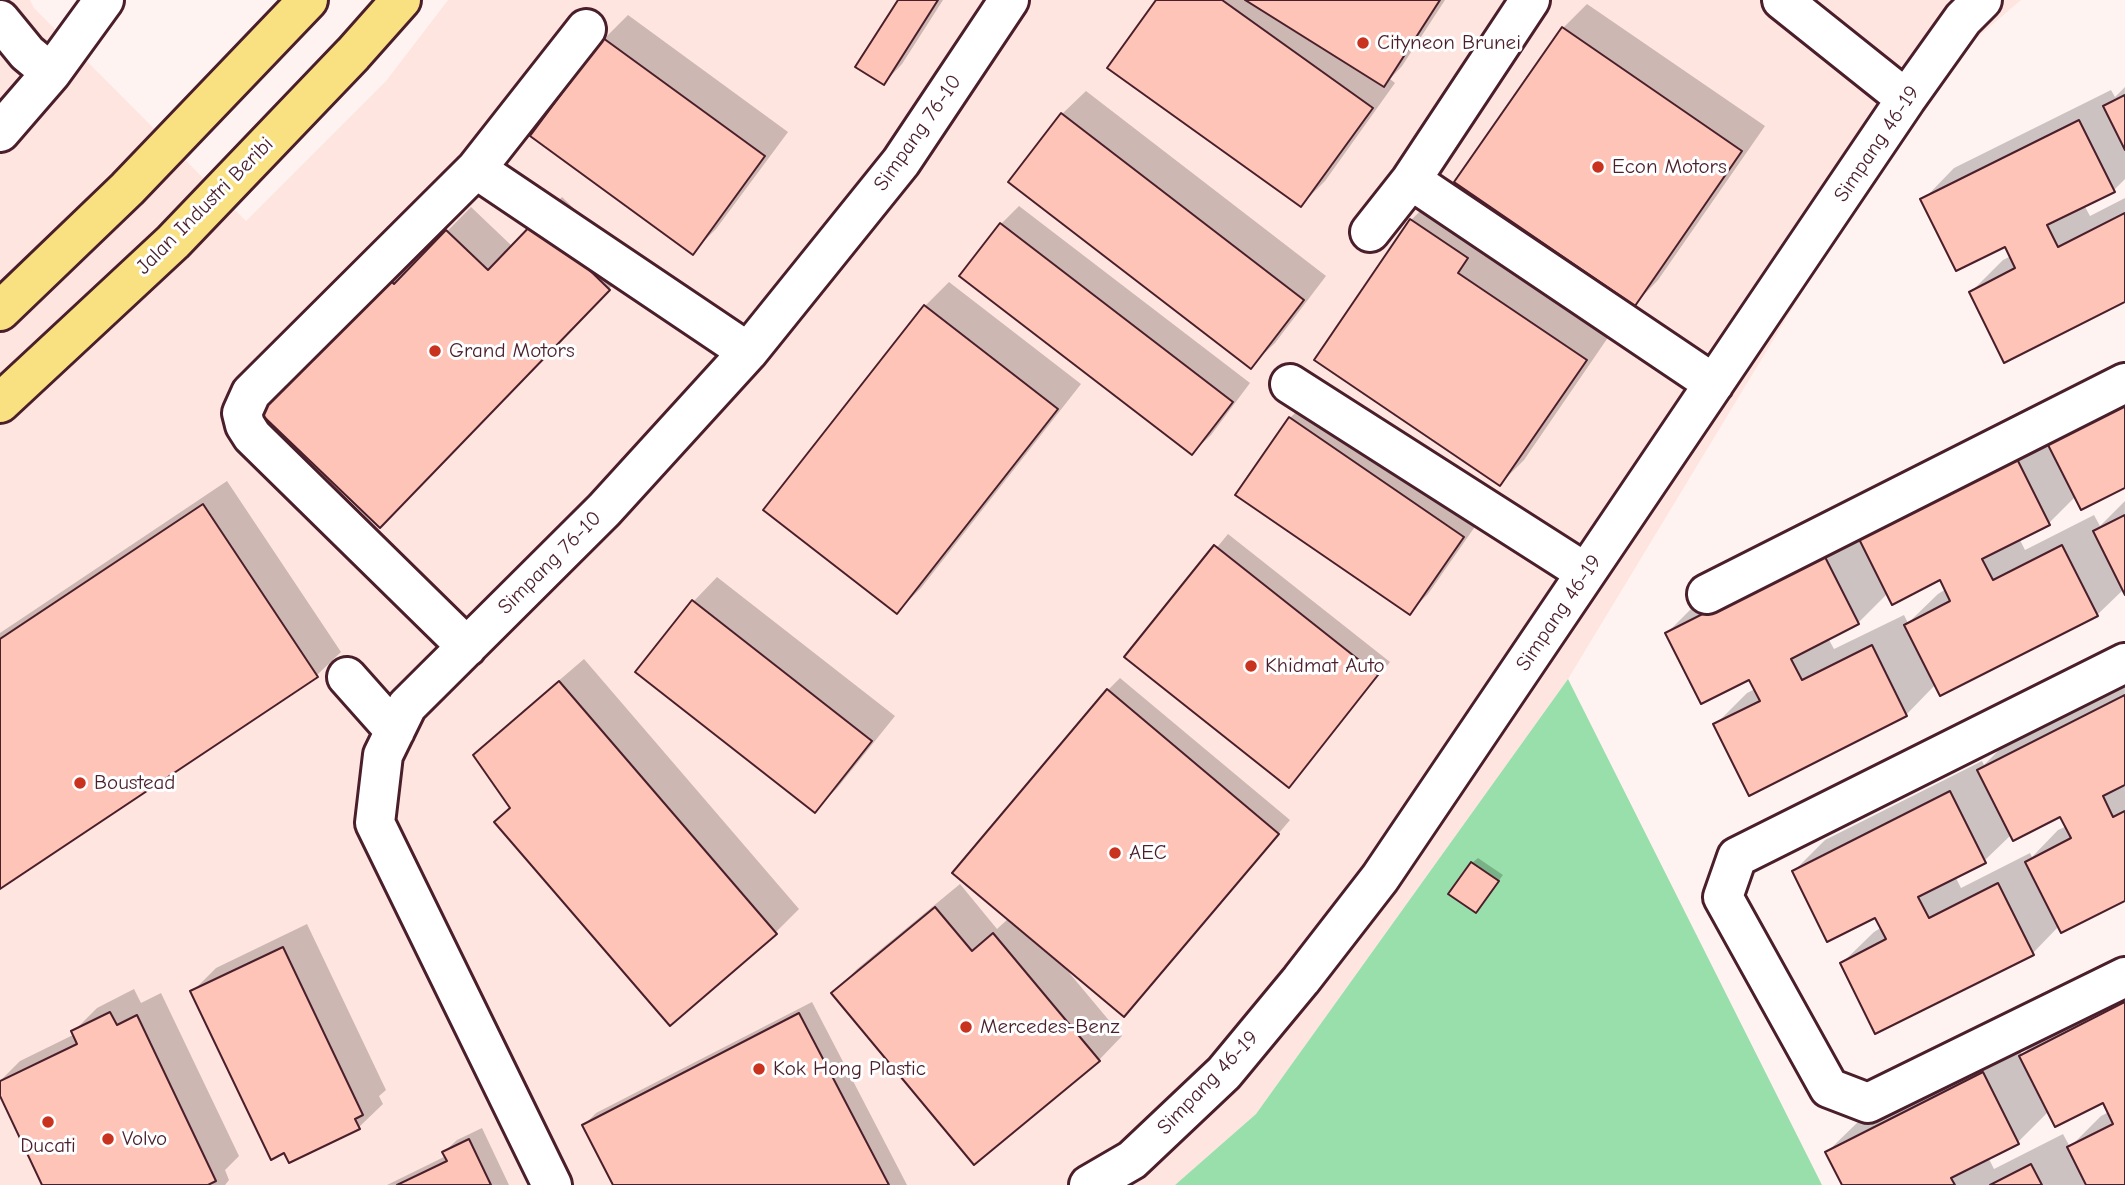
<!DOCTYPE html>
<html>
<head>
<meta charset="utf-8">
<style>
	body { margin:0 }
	canvas { display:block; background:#fff3f1 }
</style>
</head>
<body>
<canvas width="2125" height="1185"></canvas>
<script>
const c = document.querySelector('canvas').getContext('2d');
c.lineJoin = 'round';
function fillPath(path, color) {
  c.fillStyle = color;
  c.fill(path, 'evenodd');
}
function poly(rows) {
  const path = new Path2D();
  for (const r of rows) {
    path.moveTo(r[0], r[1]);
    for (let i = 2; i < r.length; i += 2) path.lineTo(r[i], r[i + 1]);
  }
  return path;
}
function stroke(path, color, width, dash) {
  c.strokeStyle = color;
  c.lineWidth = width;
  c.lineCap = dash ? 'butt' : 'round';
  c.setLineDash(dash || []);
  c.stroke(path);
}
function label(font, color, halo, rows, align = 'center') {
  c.font = font + ' "Comic Neue",sans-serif';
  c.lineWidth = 6;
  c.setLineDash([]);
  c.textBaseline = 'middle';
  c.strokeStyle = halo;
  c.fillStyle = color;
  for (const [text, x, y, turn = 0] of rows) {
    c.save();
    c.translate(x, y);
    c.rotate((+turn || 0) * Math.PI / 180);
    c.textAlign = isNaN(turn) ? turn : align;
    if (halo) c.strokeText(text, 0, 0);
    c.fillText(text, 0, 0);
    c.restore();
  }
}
fillPath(poly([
	[0,0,30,0,34,8,246,221,386,81,448,0,2021,0,1973,41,1864,190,1568,679,1256,1114,1175,1185,0,1185]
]), '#ffe5e0');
fillPath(poly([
	[1568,679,1822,1185,1175,1185,1256,1114]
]), '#99dfab');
fillPath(poly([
	[900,0,943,0,902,64,884,83],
	[1158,0,1445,0,1402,66,1390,79,1395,83,1325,181,1301,205],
	[1587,4,1765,126,1658,280,1635,304,1563,28],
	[628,15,788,132,716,229,693,252,604,39],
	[2125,87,2125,179,2114,190,2084,205,2090,216,2125,198,2125,300,1971,292,2003,260,2011,256,2005,245,1923,200,1954,168,2111,90,2115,97],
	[1086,91,1326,276,1275,343,1251,366,1062,114],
	[562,197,632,265,403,502,262,413,413,257,418,261,471,207,513,247],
	[1435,197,1609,336,1524,460,1500,484,1411,220],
	[1019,206,1250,383,1211,435,1192,453,1001,224],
	[949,282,1081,384,921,588,897,612,925,306],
	[2125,385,2125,486,2076,496,2049,523,2019,538,2025,550,2094,515,2100,526,2125,501,2125,591,2124,589,2097,615,1936,684,1906,715,1715,725,1747,693,1755,689,1750,677,1667,633,1699,601],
	[1940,578,1946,589,1938,594,1908,623,1904,615,1834,649,1828,638,1858,623,1888,593],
	[1308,400,1481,518,1428,594,1409,613,1290,418],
	[227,481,341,652,317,675,0,887,0,633],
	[1228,534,1390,662,1289,785,1127,657],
	[717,577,895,716,838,787,815,811,637,672,694,601],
	[584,659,799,909,776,932,670,1023,496,822,511,807,475,756,499,732],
	[1120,678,1290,820,1124,1015,1067,967,1066,969,1122,1036,1099,1060,834,993,857,969,960,884,997,929,1009,918,1108,690],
	[2125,681,2125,899,2059,926,2033,953,1842,963,1874,932,1882,927,1876,916,1794,871,1825,840,1982,761,1984,765,2011,738],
	[2061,815,2067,826,2058,830,2032,857,2030,853,1961,888,1955,876,1984,861,2011,835],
	[1478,858,1503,875,1481,905,1472,863],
	[307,924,386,1090,379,1096,383,1104,359,1127,192,992,216,968],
	[2125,988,2125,1185,1844,1185,1827,1152,1859,1121,2015,1042,2022,1055,2053,1024],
	[2103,1100,2109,1112,2101,1116,2070,1147,2063,1134,1994,1169,1988,1157,2018,1142,2049,1111],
	[134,989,141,1003,161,993,239,1156,225,1170,229,1180,225,1185,44,1185,0,1092,0,1081,20,1061,75,1034,74,1031,97,1008],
	[812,1002,907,1185,615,1185,584,1125,596,1113],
	[482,1128,509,1185,387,1185,446,1156,444,1152,457,1140]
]), '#0003');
const building = poly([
	[898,0,938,0,884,85,855,67,898,0],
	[1156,0,1222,0,1373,108,1301,207,1107,68,1156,0],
	[1245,0,1440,0,1384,87,1245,0],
	[1562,27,1742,151,1635,306,1454,182,1562,27],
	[603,38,765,156,693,255,530,136,603,38],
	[2125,95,2125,150,2103,106,2125,95],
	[1061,113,1304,300,1251,369,1008,182,1061,113],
	[2079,120,2115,192,2047,225,2058,247,2125,213,2125,302,2004,363,1969,292,2015,268,2005,247,1956,271,1920,199,2079,120],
	[537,219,610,290,380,528,260,413,389,279,394,284,446,230,488,270,537,219],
	[1410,219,1468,258,1458,273,1587,360,1500,486,1314,360,1410,219],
	[1000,223,1233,402,1192,455,959,276,1000,223],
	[924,305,1058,409,897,614,763,510,924,305],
	[2125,399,2125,488,2081,510,2045,439,2125,399],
	[1289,417,1464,537,1410,615,1235,495,1289,417],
	[2014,453,2050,525,1982,559,1993,580,2062,545,2098,616,1940,696,1904,625,1950,601,1940,580,1892,605,1856,533,2014,453],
	[203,504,318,677,0,889,0,639,203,504],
	[2125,515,2125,595,2093,531,2125,515],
	[1214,545,1378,675,1289,788,1124,657,1214,545],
	[1823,553,1859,624,1791,659,1802,680,1872,645,1907,716,1749,796,1713,724,1760,701,1749,680,1701,704,1665,633,1823,553],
	[692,600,872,741,815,813,635,672,692,600],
	[559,681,777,934,670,1026,494,822,510,808,473,755,559,681],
	[1107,689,1279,834,1124,1017,952,873,1107,689],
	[2125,695,2125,785,2103,796,2113,817,2125,811,2125,901,2061,933,2025,862,2071,838,2060,817,2013,841,1977,770,2125,695],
	[1950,791,1986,863,1918,897,1929,918,1998,883,2034,955,1875,1034,1840,963,1886,939,1875,918,1827,942,1792,871,1950,791],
	[1471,862,1499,881,1476,913,1448,894,1471,862],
	[935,907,972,951,993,933,1100,1061,974,1165,831,993,935,907],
	[283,947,363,1115,355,1119,360,1129,289,1163,284,1153,271,1160,190,991,283,947],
	[2125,1002,2125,1185,2086,1185,2067,1147,2113,1124,2103,1103,2055,1127,2019,1056,2125,1002],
	[110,1012,117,1025,137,1015,216,1181,208,1185,42,1185,0,1096,0,1081,77,1044,71,1031,110,1012],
	[799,1013,889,1185,613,1185,582,1125,799,1013],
	[1983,1072,2019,1144,1951,1178,1955,1185,1842,1185,1825,1152,1983,1072],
	[469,1139,491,1185,397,1185,447,1161,442,1152,469,1139],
	[2031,1164,2042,1185,1990,1185,2031,1164]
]);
fillPath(building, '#ffc4b8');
stroke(building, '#4a1f2b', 2);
const minor = poly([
	[1530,0,1411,180,1714,384],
	[1782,0,1906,99],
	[0,20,27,53,51,73,104,0],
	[0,132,51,73],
	[476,169,586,29],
	[1370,232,1411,180],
	[1290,384,1586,573],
	[1707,594,2125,383],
	[467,647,252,436,245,425,242,413,251,393,476,169,748,352],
	[2125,663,1737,857,1723,897,1829,1088,1868,1103,2125,977],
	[347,677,395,731],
	[552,1185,375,823,383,755,407,706,604,510,748,352,901,162,1009,0],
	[1089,1185,1132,1160,1224,1073,1301,980,1380,878,1906,99,1963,19,1982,0]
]);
const major = poly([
	[0,311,127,189,308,0],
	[0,403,173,242,353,54,401,0]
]);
stroke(minor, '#4a1f2b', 44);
stroke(major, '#4a1f2b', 44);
stroke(minor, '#fff', 38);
stroke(major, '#f9e181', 38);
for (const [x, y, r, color] of [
	[1363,43,7,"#c8321e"],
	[1598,167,7,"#c8321e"],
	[435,351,7,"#c8321e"],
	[1251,666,7,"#c8321e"],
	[80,783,7,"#c8321e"],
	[1115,853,7,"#c8321e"],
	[966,1027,7,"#c8321e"],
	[759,1069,7,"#c8321e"],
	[48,1122,7,"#c8321e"],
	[108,1139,7,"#c8321e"]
]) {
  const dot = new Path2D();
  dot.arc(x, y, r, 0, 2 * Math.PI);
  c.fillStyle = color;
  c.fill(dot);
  stroke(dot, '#fff', 2.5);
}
label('21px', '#4a1f2b', '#fff', [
	["Cityneon Brunei",1377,43],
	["Econ Motors",1612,167],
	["Grand Motors",449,351],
	["Khidmat Auto",1265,666],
	["Boustead",94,783],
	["AEC",1129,853],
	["Mercedes-Benz",980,1027],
	["Kok Hong Plastic",773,1069],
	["Volvo",122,1139],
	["Ducati",48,1146,"center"]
], 'left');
label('21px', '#4a1f2b', '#fff', [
	["Simpang 76-10",918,133,-55],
	["Simpang 46-19",1877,144,-56],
	["Jalan Industri Beribi",205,206,-45],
	["Simpang 76-10",550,563,-45],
	["Simpang 46-19",1559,613,-56],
	["Simpang 46-19",1208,1083,-46]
]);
</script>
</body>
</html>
